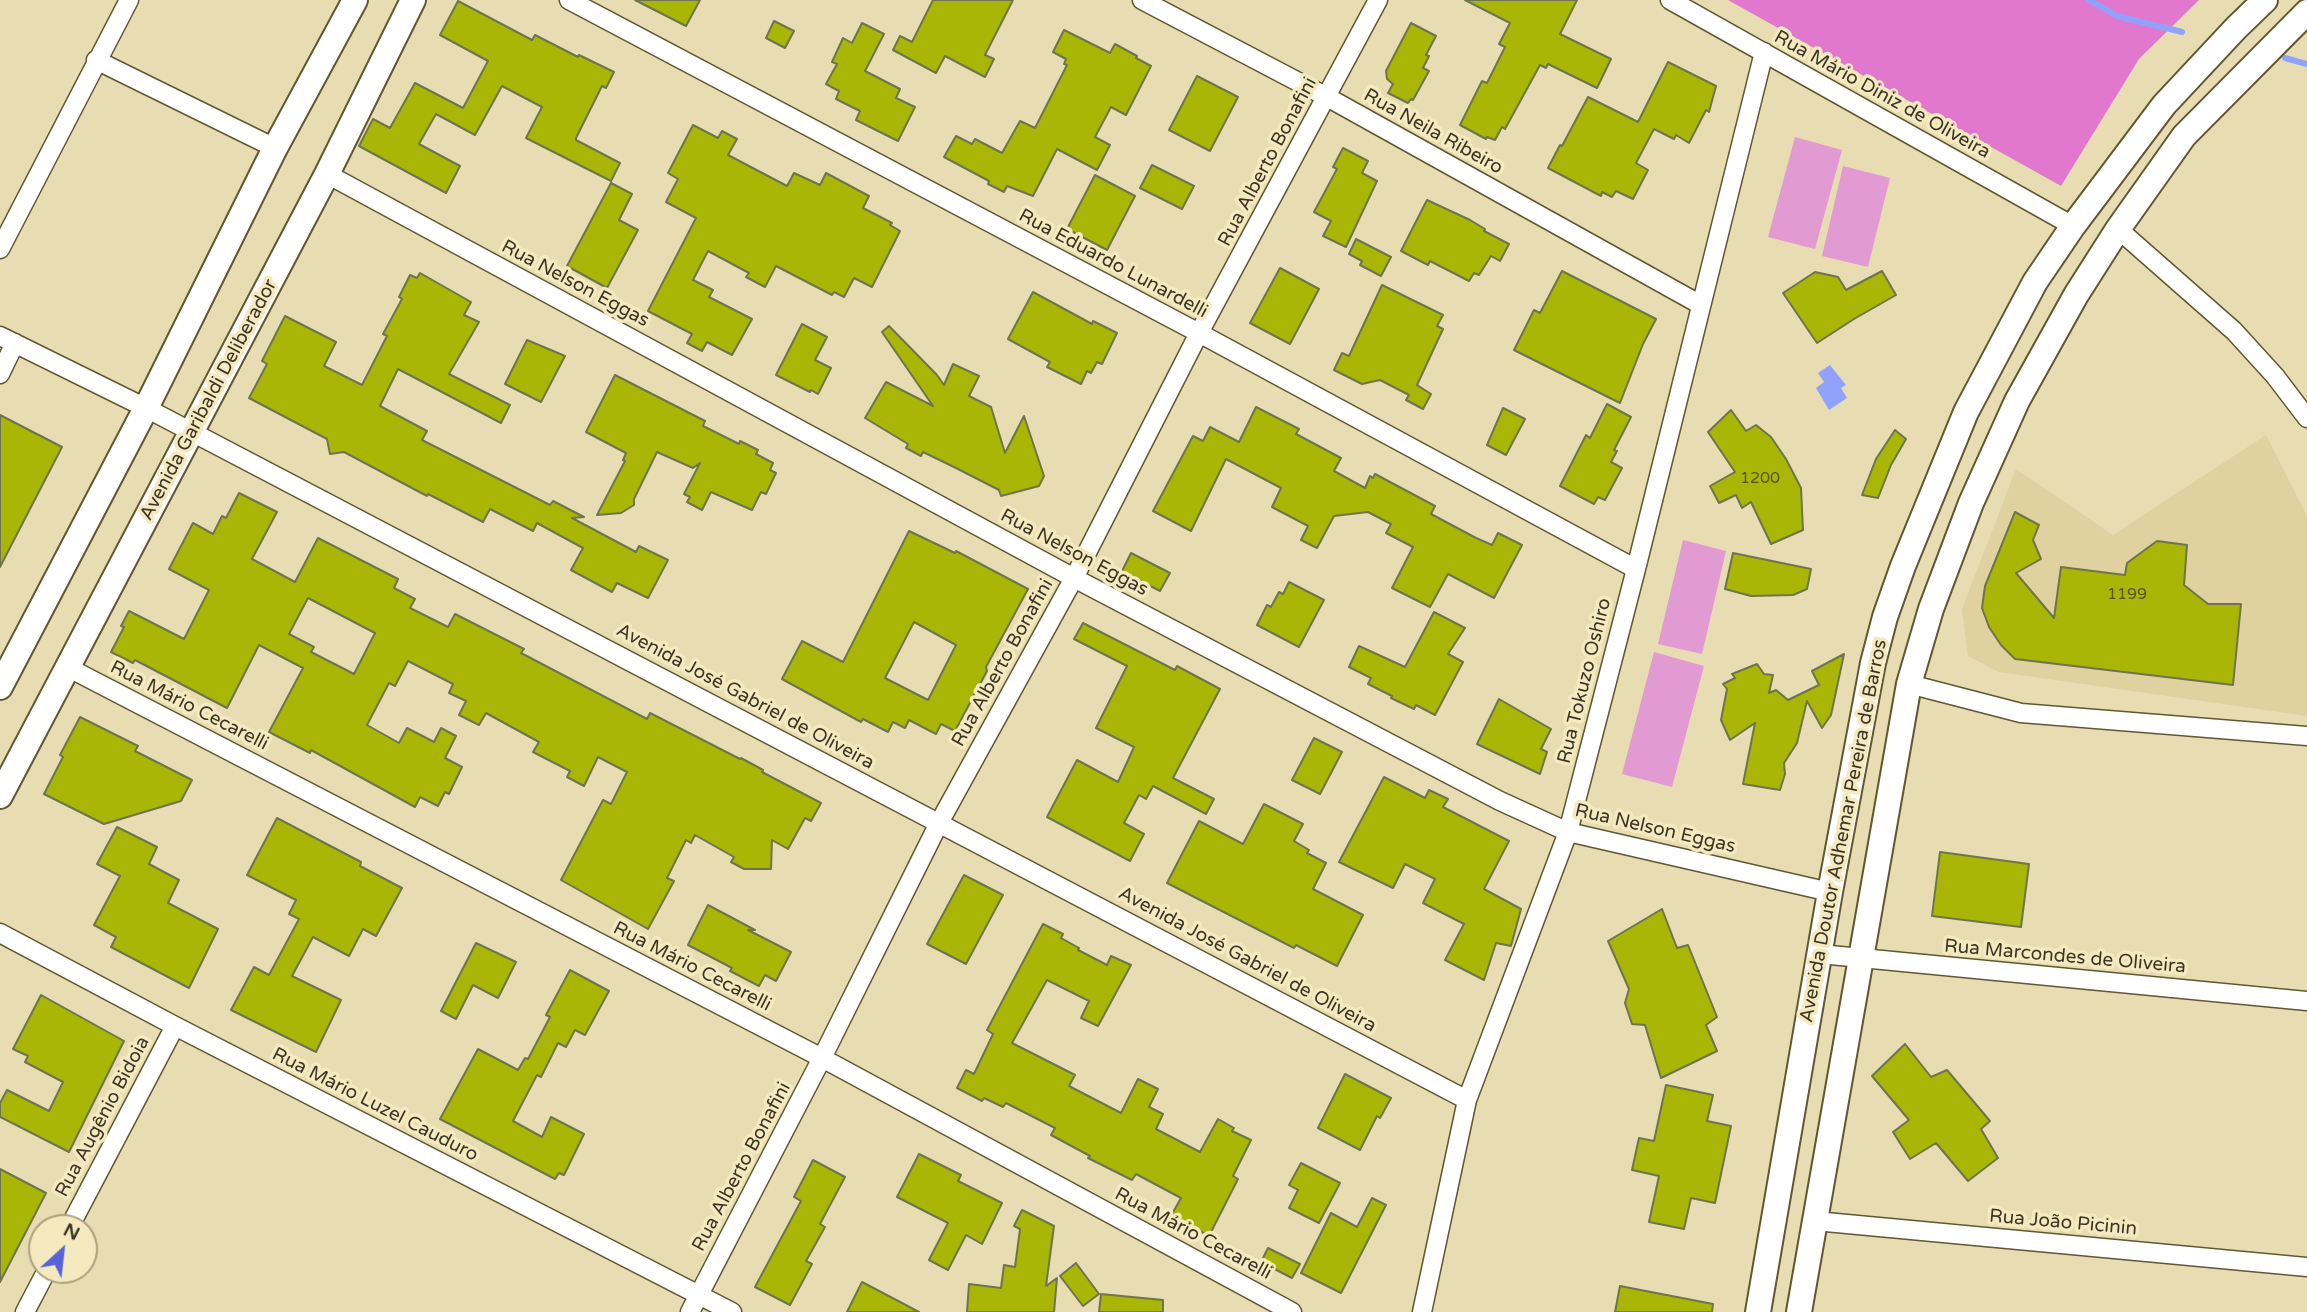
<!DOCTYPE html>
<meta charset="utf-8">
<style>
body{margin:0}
#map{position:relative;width:2307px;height:1312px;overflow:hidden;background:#e7dcb2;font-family:"Varela Round",sans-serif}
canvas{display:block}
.north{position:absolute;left:28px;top:1214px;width:70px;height:70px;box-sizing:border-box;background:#f5e9bf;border:2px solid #aba181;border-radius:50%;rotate:27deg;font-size:19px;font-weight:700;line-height:28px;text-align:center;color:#3b3625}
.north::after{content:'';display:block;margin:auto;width:24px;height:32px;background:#5763da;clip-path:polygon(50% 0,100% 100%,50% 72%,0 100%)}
</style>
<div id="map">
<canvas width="2307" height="1312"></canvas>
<div class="north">N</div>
</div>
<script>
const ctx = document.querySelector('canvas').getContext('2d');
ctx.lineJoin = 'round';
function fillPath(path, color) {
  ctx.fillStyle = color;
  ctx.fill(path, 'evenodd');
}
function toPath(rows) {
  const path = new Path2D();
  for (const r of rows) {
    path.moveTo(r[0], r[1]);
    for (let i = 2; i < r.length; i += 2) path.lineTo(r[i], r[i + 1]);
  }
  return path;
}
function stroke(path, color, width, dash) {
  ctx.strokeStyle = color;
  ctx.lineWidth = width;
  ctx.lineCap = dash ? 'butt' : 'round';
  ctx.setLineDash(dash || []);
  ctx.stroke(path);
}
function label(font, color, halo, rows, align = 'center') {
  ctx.font = font + ' "Varela Round",sans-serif';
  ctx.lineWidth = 7;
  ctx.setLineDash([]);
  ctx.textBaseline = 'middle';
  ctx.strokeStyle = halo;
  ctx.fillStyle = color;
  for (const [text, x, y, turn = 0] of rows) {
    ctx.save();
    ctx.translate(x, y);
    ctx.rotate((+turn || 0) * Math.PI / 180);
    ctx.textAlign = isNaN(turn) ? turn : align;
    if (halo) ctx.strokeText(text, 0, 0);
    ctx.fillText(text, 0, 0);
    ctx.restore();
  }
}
fillPath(toPath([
 [2266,435,2307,516,2307,716,1999,672,1968,656,1962,609,2016,469,2113,535]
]), '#dfd2a0');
fillPath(toPath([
 [1795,137,1842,150,1815,249,1768,237],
 [1843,166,1890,178,1868,267,1822,256],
 [1683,540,1726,551,1702,654,1658,644],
 [1654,652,1704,666,1672,787,1622,774]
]), '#e29ad3');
fillPath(toPath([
 [1728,0,2199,0,2139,59,2061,186]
]), '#e278ce');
fillPath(toPath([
 [1830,365,1846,385,1841,388,1847,398,1829,410,1816,388,1824,382,1818,373]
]), '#91a2fd');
stroke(toPath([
 [2089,0,2117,16,2182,32],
 [2285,58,2307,64]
]), '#91a2fd', 6);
const building = toPath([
 [635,0,700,0,686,26,635,0],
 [933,0,1013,0,985,55,994,59,985,77,945,56,936,73,893,50,900,36,912,42,933,0],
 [1465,0,1577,0,1560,34,1611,59,1597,88,1548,64,1546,68,1540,65,1505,129,1502,127,1495,140,1487,137,1486,139,1460,125,1482,81,1487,83,1505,47,1499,44,1510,23,1465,0],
 [458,1,532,40,535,35,578,57,579,55,614,72,606,88,602,86,576,138,576,140,620,163,611,181,526,138,542,107,502,86,475,135,436,114,419,144,460,166,446,193,359,146,373,119,390,128,415,83,463,108,488,61,440,35,458,1],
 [774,21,794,31,785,48,766,38,774,21],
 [862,23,884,34,865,71,900,89,896,98,915,107,898,141,856,120,860,111,836,99,839,91,826,84,837,64,832,62,843,38,852,43,862,23],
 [1411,23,1436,36,1426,55,1429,56,1423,68,1429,71,1413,100,1411,99,1408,103,1388,93,1393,84,1387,79,1386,71,1411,23],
 [1064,30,1110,53,1115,44,1137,56,1136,58,1151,66,1126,115,1111,107,1095,137,1110,145,1097,170,1057,149,1033,196,1007,186,1004,192,988,184,989,181,944,157,956,136,972,144,975,139,1002,153,1020,121,1035,128,1067,65,1064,64,1066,59,1053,52,1064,30],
 [1668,62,1716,86,1709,112,1706,110,1689,143,1676,135,1674,139,1654,129,1636,163,1648,170,1633,199,1616,191,1612,197,1602,192,1601,196,1548,168,1560,145,1562,146,1588,97,1638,122,1668,62],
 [1197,76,1238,97,1210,151,1169,130,1197,76],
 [693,125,718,138,722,131,737,139,728,155,787,186,794,173,820,185,826,173,869,196,863,208,892,223,890,225,900,231,872,287,854,278,844,297,834,292,832,295,776,266,765,287,746,277,749,273,708,251,693,280,713,290,709,297,752,319,732,355,707,342,702,351,687,343,692,334,648,311,696,218,666,202,678,179,668,173,693,125],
 [1343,148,1368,161,1362,173,1377,181,1346,247,1323,236,1331,221,1314,212,1337,169,1333,167,1343,148],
 [1152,165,1194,186,1182,209,1140,188,1152,165],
 [1095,175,1135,196,1107,250,1067,229,1095,175],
 [611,183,632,194,619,220,638,230,607,288,567,266,611,183],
 [1427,200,1470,220,1485,229,1484,231,1509,244,1500,261,1491,256,1479,275,1474,273,1469,281,1430,261,1428,265,1401,251,1427,200],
 [1356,239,1391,257,1381,276,1360,265,1362,261,1349,254,1356,239],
 [1280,268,1319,289,1290,344,1250,323,1280,268],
 [1562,271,1656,319,1643,344,1620,403,1514,350,1534,310,1540,313,1562,271],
 [1882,271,1896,295,1854,319,1817,343,1783,293,1815,272,1838,277,1846,290,1882,271],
 [420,273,471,302,464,315,479,322,449,374,510,405,501,423,398,369,380,406,427,431,422,440,550,505,553,501,584,517,572,518,636,552,639,546,668,560,648,598,617,583,612,592,571,570,583,548,537,523,533,531,490,509,483,522,428,494,427,496,344,452,330,454,327,439,249,398,267,364,262,361,285,316,336,342,324,366,362,385,387,336,383,334,402,299,399,297,410,275,417,278,420,273],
 [1382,285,1443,315,1437,326,1443,329,1417,385,1431,394,1423,409,1406,400,1409,395,1380,380,1362,384,1334,370,1342,353,1349,356,1382,285],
 [1033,292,1092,324,1093,321,1117,333,1102,364,1097,362,1091,373,1087,371,1081,384,1047,367,1050,362,1008,339,1033,292],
 [802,324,827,337,815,360,831,368,818,394,811,390,810,392,776,375,802,324],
 [889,326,937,375,944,385,953,364,979,376,969,396,991,407,1005,453,1024,416,1044,476,1039,486,1001,496,999,490,956,468,923,452,921,456,906,448,908,444,865,418,886,382,933,406,882,332,889,326],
 [527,340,565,356,541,402,505,384,527,340],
 [615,375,705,421,703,426,739,444,740,441,758,450,756,454,773,463,770,470,776,473,766,494,761,492,752,510,711,492,702,510,687,502,690,497,684,494,700,463,693,468,657,452,634,499,634,505,621,513,597,515,625,461,623,460,626,453,586,432,615,375],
 [1607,404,1631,417,1614,450,1617,451,1611,462,1622,468,1605,500,1598,497,1594,504,1560,486,1586,435,1590,438,1607,404],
 [1256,407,1299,429,1296,434,1341,458,1334,471,1365,488,1370,476,1373,478,1375,474,1435,506,1431,514,1476,538,1492,545,1498,533,1522,545,1494,598,1448,574,1430,607,1392,588,1413,547,1386,533,1391,524,1368,512,1334,516,1317,548,1301,540,1308,526,1272,507,1281,488,1226,459,1191,531,1153,511,1193,436,1203,441,1210,427,1239,442,1256,407],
 [1503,408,1525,419,1506,455,1487,445,1503,408],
 [1731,410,1746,431,1756,425,1771,437,1786,459,1801,488,1803,530,1771,544,1751,502,1742,508,1736,495,1719,503,1710,486,1735,472,1708,432,1731,410],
 [0,415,62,447,0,567,0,415],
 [1895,430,1906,439,1891,465,1878,498,1862,495,1876,459,1895,430],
 [239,493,277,512,252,559,295,582,318,538,398,579,394,588,415,599,410,608,448,627,455,614,524,649,521,653,647,719,650,713,740,759,741,758,763,770,762,772,821,803,811,821,805,818,788,849,772,840,771,869,744,869,731,862,734,857,695,835,691,843,686,840,667,878,674,881,648,929,561,880,603,800,611,804,627,772,598,757,584,786,567,777,570,771,533,752,539,742,486,713,479,725,459,715,466,701,449,693,453,684,408,661,395,686,389,683,367,725,399,743,407,728,434,742,441,728,456,736,445,758,462,767,449,794,445,792,438,806,420,797,415,807,311,750,310,753,269,732,303,668,259,645,227,708,135,660,133,663,111,652,124,627,121,626,129,611,184,639,209,590,169,569,193,523,213,534,222,516,226,518,239,493],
 [308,598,375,633,354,674,311,652,314,647,289,634,308,598],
 [2015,512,2039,525,2033,540,2041,559,2016,573,2054,618,2061,567,2125,575,2127,563,2157,541,2187,545,2184,585,2208,604,2241,604,2233,685,2015,659,2001,645,1989,627,1982,608,1985,586,2015,512],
 [909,531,955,553,956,551,1028,589,986,667,987,671,955,731,941,724,936,734,909,720,905,728,893,722,888,732,863,719,861,722,782,679,802,641,843,662,909,531],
 [914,622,956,645,928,700,885,678,914,622],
 [1131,553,1170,573,1160,591,1122,571,1131,553],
 [1733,553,1811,569,1807,589,1793,595,1751,596,1725,589,1733,553],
 [1289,582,1324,600,1299,647,1257,625,1267,605,1271,607,1279,592,1283,594,1289,582],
 [1434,612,1465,628,1448,654,1463,662,1435,715,1416,705,1414,709,1391,698,1392,696,1368,684,1371,678,1349,667,1359,646,1405,667,1434,612],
 [1083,623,1175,670,1177,666,1220,689,1173,778,1214,799,1206,814,1153,786,1146,799,1139,795,1124,823,1144,834,1130,861,1047,817,1077,760,1118,782,1134,747,1096,728,1127,666,1074,639,1083,623],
 [1844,654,1831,715,1822,728,1807,701,1797,743,1784,763,1785,774,1780,790,1743,784,1755,723,1730,740,1721,720,1727,689,1723,684,1735,678,1732,674,1757,664,1764,674,1773,675,1769,693,1776,690,1788,700,1819,685,1812,671,1844,654],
 [1499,699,1551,729,1541,749,1547,752,1540,774,1477,744,1499,699],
 [80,717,138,746,135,751,192,780,181,801,104,824,44,794,63,757,60,755,80,717],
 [1314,738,1342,752,1320,794,1292,780,1314,738],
 [1384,777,1425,798,1429,790,1448,799,1443,807,1509,841,1484,889,1521,909,1511,946,1496,943,1484,980,1445,960,1464,924,1423,903,1435,879,1405,864,1393,888,1339,862,1384,777],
 [1264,804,1303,824,1294,841,1309,850,1307,853,1326,863,1313,889,1363,915,1337,966,1296,945,1294,948,1167,883,1199,821,1243,844,1264,804],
 [277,818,361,862,360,866,402,888,376,936,363,929,349,956,313,937,292,976,341,1000,316,1052,231,1010,254,967,269,975,299,919,289,914,296,900,247,875,277,818],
 [117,827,157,847,149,864,179,880,168,903,218,929,189,988,111,947,116,937,94,925,120,876,97,864,117,827],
 [1940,852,2029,864,2021,927,1932,916,1940,852],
 [964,875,1003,895,966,964,927,944,964,875],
 [708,905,755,930,748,930,791,952,776,981,765,975,759,986,730,971,732,968,688,945,708,905],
 [1662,909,1677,948,1688,945,1717,1017,1706,1025,1717,1051,1661,1078,1645,1025,1632,1024,1625,1003,1629,989,1608,941,1662,909],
 [1043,924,1063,934,1061,938,1079,948,1078,950,1107,965,1111,956,1131,965,1098,1026,1081,1018,1089,1001,1047,980,1012,1043,1075,1075,1069,1086,1121,1113,1138,1079,1158,1089,1149,1107,1163,1114,1156,1129,1200,1152,1218,1119,1234,1128,1232,1131,1251,1140,1233,1176,1238,1179,1209,1236,1171,1216,1181,1198,1136,1174,1132,1180,1088,1158,1090,1156,1051,1135,1055,1128,1006,1103,1003,1107,984,1098,982,1101,957,1088,966,1070,974,1074,993,1034,987,1030,1043,924],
 [476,943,516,962,498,998,473,985,456,1019,441,1011,476,943],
 [570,970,609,991,585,1035,575,1030,566,1047,558,1043,541,1077,537,1075,513,1121,542,1137,551,1117,584,1134,564,1175,559,1173,555,1179,440,1119,478,1049,518,1070,525,1058,528,1059,550,1017,546,1015,570,970],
 [41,995,124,1041,69,1152,0,1117,0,1103,7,1090,49,1111,63,1082,25,1062,28,1056,13,1049,41,995],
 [1905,1044,1931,1077,1947,1070,1990,1121,1981,1129,1998,1158,1968,1181,1936,1143,1910,1159,1893,1132,1909,1120,1872,1076,1905,1044],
 [1345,1074,1391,1098,1380,1118,1377,1116,1360,1150,1318,1128,1345,1074],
 [1666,1085,1713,1095,1707,1121,1731,1126,1715,1203,1691,1198,1684,1229,1649,1222,1659,1176,1632,1170,1639,1138,1654,1141,1666,1085],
 [919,1154,961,1175,958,1181,1002,1203,982,1244,966,1235,948,1270,929,1260,948,1223,897,1197,919,1154],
 [813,1160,845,1177,820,1224,825,1227,806,1261,812,1264,790,1305,755,1287,801,1201,794,1197,813,1160],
 [1301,1163,1340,1183,1319,1223,1289,1208,1298,1190,1289,1185,1301,1163],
 [0,1169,46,1193,0,1282,0,1169],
 [1372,1198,1386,1205,1341,1293,1301,1273,1331,1213,1357,1227,1372,1198],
 [1022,1210,1054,1226,1046,1286,1057,1278,1054,1312,967,1312,969,1284,1001,1288,1004,1265,1015,1267,1020,1229,1014,1226,1022,1210],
 [1268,1248,1300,1264,1292,1278,1261,1262,1268,1248],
 [1076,1263,1099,1294,1083,1306,1060,1276,1076,1263],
 [862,1282,919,1312,847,1312,862,1282],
 [1620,1286,1713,1304,1712,1312,1615,1312,1620,1286],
 [1101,1294,1163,1300,1163,1312,1099,1312,1101,1294]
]);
fillPath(building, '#a9b605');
stroke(building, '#6f744d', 2);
const street = toPath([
 [569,0,1199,333,1636,569],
 [1142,0,1327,97,1701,305],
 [1670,0,2073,226],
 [96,60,275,148],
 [327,174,1074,578,1500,801,1568,832,1830,892],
 [2118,229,2234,331,2275,376,2307,418],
 [0,249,129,0],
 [0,336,146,408,1467,1100],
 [0,374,15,343],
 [69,668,822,1058,1292,1312],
 [1909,684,2021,713,2307,736],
 [0,933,175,1026,732,1312],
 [1820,954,2307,1001],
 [1815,1221,2307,1267],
 [69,1228,175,1026],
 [25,1312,47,1270],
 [690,1312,822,1058,939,823,1074,578,1199,333,1378,0],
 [1422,1312,1467,1100,1568,832,1636,569,1764,52]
]);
const secondary = toPath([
 [0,687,146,408,275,148,355,0],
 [0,796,327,174,413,0],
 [1758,1312,1830,892,1873,663,1885,617,1903,566,1966,412,2035,282,2073,226,2164,105,2236,28,2265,0],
 [1799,1312,1909,684,1931,609,1971,503,2017,401,2076,295,2118,229,2184,136,2307,12]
]);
stroke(street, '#615731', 21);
stroke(secondary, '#615731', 28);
stroke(street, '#fff', 18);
stroke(secondary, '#fff', 24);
label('16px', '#56561d', null, [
 ["1200",1760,479],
 ["1199",2127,595]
]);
label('19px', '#3b3625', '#f5e9bf', [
 ["Rua Mário Diniz de Oliveira",1882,95,29],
 ["Rua Neila Ribeiro",1433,132,29],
 ["Rua Alberto Bonafini",1268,162,-62],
 ["Rua Eduardo Lunardelli",1113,264,28],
 ["Rua Nelson Eggas",575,284,28],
 ["Avenida Garibaldi Deliberador",209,400,-62],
 ["Rua Nelson Eggas",1074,553,28],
 ["Rua Alberto Bonafini",1003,663,-61],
 ["Rua Tokuzo Oshiro",1585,681,-76],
 ["Avenida José Gabriel de Oliveira",745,697,28],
 ["Rua Mário Cecarelli",189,706,27],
 ["Rua Nelson Eggas",1655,829,13],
 ["Avenida Doutor Adhemar Pereira de Barros",1844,831,-79],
 ["Rua Marcondes de Oliveira",2065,957,5],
 ["Avenida José Gabriel de Oliveira",1247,960,28],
 ["Rua Mário Cecarelli",692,967,27],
 ["Rua Mário Luzel Cauduro",375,1105,27],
 ["Rua Augênio Bidoia",103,1117,-62],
 ["Rua Alberto Bonafini",742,1167,-62],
 ["Rua João Picinin",2063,1223,5],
 ["Rua Mário Cecarelli",1193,1234,28]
]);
</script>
